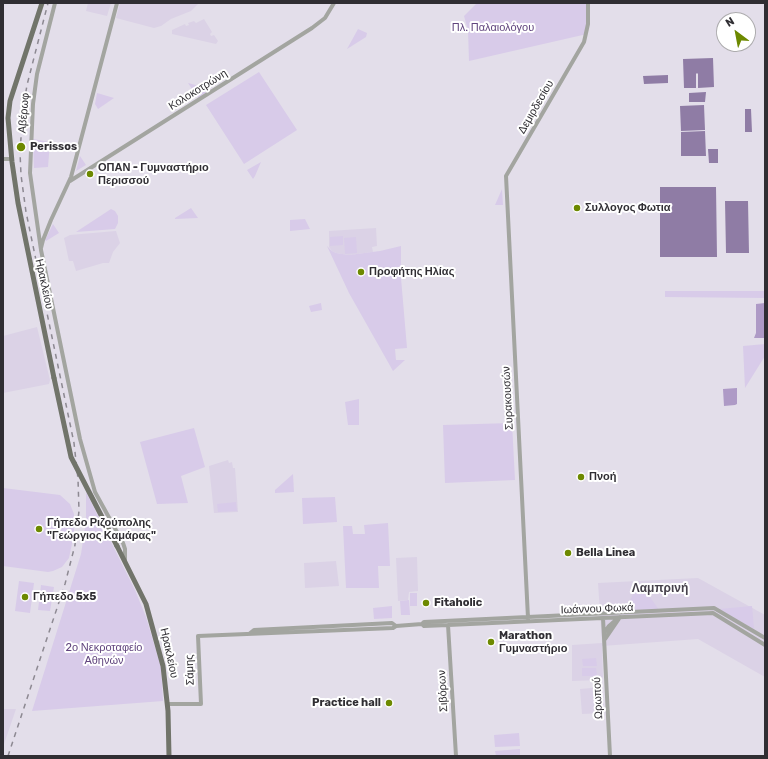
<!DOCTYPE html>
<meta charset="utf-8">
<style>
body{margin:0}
#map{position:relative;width:768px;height:759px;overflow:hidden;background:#e3deea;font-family:Rubik,sans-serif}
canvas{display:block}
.frame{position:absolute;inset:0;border:4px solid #302e33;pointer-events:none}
.north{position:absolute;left:716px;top:12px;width:40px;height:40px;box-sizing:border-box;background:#fff;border:1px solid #acabad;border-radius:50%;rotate:328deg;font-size:11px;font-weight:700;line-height:16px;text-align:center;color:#302e33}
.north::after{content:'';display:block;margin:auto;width:14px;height:18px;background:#6d8900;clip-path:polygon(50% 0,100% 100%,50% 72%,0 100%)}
</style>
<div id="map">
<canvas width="768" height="759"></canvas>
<div class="frame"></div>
<div class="north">N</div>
</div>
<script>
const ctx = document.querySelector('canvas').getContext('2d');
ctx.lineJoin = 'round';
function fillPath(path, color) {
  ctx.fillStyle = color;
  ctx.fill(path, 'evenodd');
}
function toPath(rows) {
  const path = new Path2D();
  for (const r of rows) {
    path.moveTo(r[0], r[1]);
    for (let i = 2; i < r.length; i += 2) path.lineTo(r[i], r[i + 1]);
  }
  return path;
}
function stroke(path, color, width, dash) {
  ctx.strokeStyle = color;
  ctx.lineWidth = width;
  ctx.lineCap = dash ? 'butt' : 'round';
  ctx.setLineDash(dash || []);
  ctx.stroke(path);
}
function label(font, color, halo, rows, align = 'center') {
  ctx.font = font + ' Rubik,sans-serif';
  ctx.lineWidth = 4;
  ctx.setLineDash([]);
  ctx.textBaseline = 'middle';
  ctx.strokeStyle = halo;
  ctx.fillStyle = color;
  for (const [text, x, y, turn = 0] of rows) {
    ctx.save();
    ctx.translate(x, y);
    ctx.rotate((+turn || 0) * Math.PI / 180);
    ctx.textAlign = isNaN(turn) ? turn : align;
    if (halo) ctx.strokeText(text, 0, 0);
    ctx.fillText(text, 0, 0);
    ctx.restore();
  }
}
fillPath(toPath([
 [88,3,111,3,107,16,86,11],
 [120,3,199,3,191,11,171,19,161,26,154,28,116,18],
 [204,19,212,32,210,34,211,36,214,35,218,41,216,44,172,34,172,30,185,24,186,26,189,25,188,23,194,21,196,23],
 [376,228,377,246,372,247,373,252,349,255,336,253,332,251,329,247,329,231],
 [116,231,120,243,113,252,109,263,103,263,76,271,73,261,69,261,64,238,70,235],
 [37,327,50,380,49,384,3,393,3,336],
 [228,460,229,463,232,462,233,468,235,468,238,512,214,513,209,466],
 [417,557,418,591,409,592,408,600,398,601,396,558],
 [336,561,339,586,305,588,304,563],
 [698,578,765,615,765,677,698,639,602,646,602,644,603,677,600,680,572,681,572,645,602,643,598,583],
 [603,687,604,713,582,714,580,689],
 [3,709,16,709,3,747]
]), '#dbd2e6');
fillPath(toPath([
 [477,3,588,3,587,34,469,61,468,30,464,16],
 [358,29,367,33,366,37,347,49],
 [259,72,297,130,244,164,206,105],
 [188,83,211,89,198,98],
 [97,93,114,98,98,109,95,104],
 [33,139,50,142,48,167,34,168],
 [80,156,86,165,76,171],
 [261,162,255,176,253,179,247,170],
 [502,189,503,205,495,205],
 [191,208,198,218,175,219,175,218],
 [111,209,115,211,118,216,118,223,115,229,76,232],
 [305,219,310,229,290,231,290,220],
 [53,224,59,233,46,241,45,240],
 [343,236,343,245,330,246,330,237],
 [356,237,357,253,345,254,344,238],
 [327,246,332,251,336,253,349,255,380,251,401,246,401,278,407,348,395,349,396,360,405,360,393,371,349,293],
 [665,291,765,291,765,298,665,297],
 [321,303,322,310,311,312,309,306],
 [765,344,765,356,745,388,743,346],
 [359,399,359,425,348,425,345,402],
 [512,423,515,480,445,483,443,425],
 [194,428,205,467,181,476,188,503,157,504,140,442],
 [293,474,294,492,275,493,275,490],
 [3,488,60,495,70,504,74,514,74,534,69,558,62,567,53,571,48,572,3,566],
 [86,492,135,590,146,617,161,667,163,701,32,711,81,554,86,521],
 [335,497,337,522,303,524,302,498],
 [236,502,237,511,218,512,217,504],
 [388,523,390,566,378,566,379,588,346,588,343,526,352,526,353,534,365,534,364,525],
 [19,581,34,583,30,613,15,611],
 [640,583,659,610,623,612],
 [41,585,54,587,50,611,38,610],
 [410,593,417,593,417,606,410,606],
 [409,600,410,615,401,615,400,601],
 [392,606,392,618,374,619,373,608],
 [752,606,754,629,719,609],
 [596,658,597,666,583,666,582,659],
 [582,668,596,668,597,676,582,676],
 [519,733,520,746,495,747,494,735],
 [520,749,520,756,496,756,495,751]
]), '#d8cbe9');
fillPath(toPath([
 [765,303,765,338,754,338,756,333,756,304],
 [737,388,737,404,735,405,724,406,723,389]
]), '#ae9ac6');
fillPath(toPath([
 [713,58,714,87,698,88,698,74,697,73,696,74,696,88,684,88,683,59],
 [668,75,668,83,644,84,643,76],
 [706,92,705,102,689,102,689,93],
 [704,105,705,130,681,131,680,106],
 [745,109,751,109,752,132,745,132],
 [705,131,706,156,681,156,681,132],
 [708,149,718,149,718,163,709,163],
 [660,187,679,187,679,257,660,257],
 [679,187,698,187,698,257,679,257],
 [698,187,716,187,717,257,698,257],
 [725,201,748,201,749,253,726,253]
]), '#8f7ca5');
stroke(toPath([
 [55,3,37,74,33,104,30,173,41,250,80,439,95,492,123,543,125,549,125,560],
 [3,159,11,159],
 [70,181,312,28,325,18,334,3],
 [41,248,43,240,51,220,71,177,117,3],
 [528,618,506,176,584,42,588,24,588,3],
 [603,618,610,756],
 [422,624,424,626,448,625,713,613,765,645],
 [448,625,456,756],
 [604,633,609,626,617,619],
 [249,634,254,630,392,623,396,626],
 [605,639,620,617],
 [168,704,201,704,198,636,393,628,396,626,422,624,424,622,714,608,765,638]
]), '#a3a5a0', 4);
stroke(toPath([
 [42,3,10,101,8,118,12,162,18,203,54,378],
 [117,546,146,604,163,666,168,711,169,756]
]), '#71746a', 5);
stroke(toPath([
 [8,756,65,584,75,545,79,511,78,479,74,443,26,212,21,175,20,152,23,110,27,85,48,3]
]), '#8d8992', 1.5, [5, 5]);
stroke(toPath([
 [54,378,71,457,117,546]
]), '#71746a', 5);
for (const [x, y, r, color] of [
 [21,147,5,"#6d8900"],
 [90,174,4,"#6d8900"],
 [577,208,4,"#6d8900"],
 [361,272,4,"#6d8900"],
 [581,477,4,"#6d8900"],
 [39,529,4,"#6d8900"],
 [568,553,4,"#6d8900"],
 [25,597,4,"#6d8900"],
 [426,603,4,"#6d8900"],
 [491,642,4,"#6d8900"],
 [389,703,4,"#6d8900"]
]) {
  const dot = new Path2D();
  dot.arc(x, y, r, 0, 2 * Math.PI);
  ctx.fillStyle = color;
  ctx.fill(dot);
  stroke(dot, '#fff', 1.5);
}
label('11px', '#61457e', '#fff', [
 ["Πλ. Παλαιολόγου",493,28],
 ["2ο Νεκροταφείο",104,648],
 ["Αθηνών",104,661]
]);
label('11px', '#302e33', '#fff', [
 ["Κολοκοτρώνη",198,90,-32],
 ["Δεμιρδεσίου",536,107,-60],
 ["Αβέρωφ",24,113,-85],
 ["Ηρακλείου",44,284,78],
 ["Συρακουσών",508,398,-93],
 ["Ιωάννου Φωκά",597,609,-2],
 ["Ηρακλείου",169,653,78],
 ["Σάμης",190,670,-92],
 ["Σιβόρων",443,691,-93],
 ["Ωρωπού",598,698,-93]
]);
label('bold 11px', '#302e33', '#fff', [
 ["Perissos",30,147],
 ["ΟΠΑΝ - Γυμναστήριο",98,168],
 ["Περισσού",98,181],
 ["Συλλογος Φωτια",585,208],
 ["Προφήτης Ηλίας",369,272],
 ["Πνοή",589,477],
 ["Γήπεδο Ριζούπολης",47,523],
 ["\"Γεώργιος Καμάρας\"",47,536],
 ["Bella Linea",576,553],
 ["Γήπεδο 5x5",33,597],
 ["Fitaholic",434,603],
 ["Marathon",499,636],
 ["Γυμναστήριο",499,649],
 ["Practice hall",381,703,"right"]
], 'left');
label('bold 12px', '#46414b', '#fff', [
 ["Λαμπρινή",660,589]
]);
</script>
